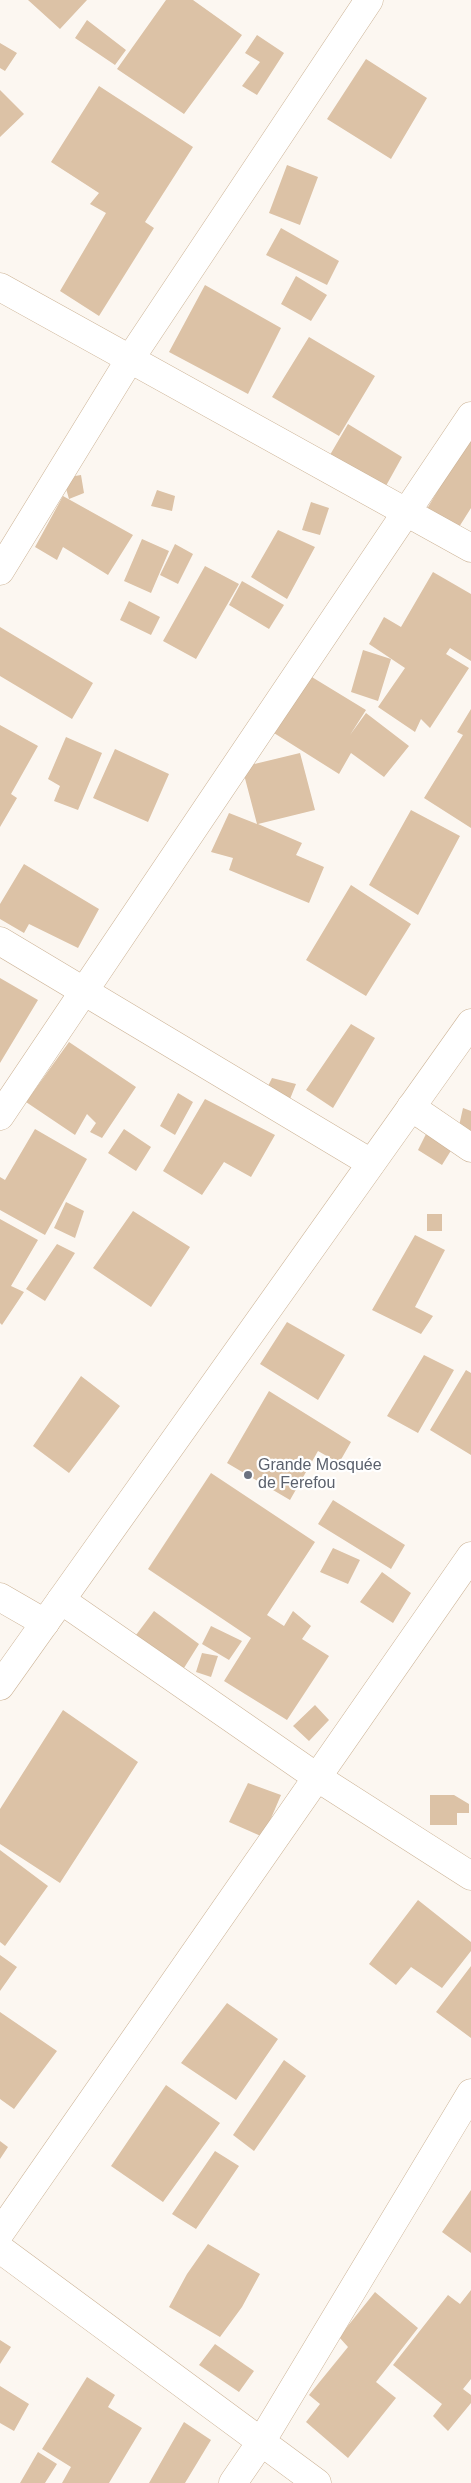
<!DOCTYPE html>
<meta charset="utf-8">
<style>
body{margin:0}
canvas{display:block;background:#fcf7f1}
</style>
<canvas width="471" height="2483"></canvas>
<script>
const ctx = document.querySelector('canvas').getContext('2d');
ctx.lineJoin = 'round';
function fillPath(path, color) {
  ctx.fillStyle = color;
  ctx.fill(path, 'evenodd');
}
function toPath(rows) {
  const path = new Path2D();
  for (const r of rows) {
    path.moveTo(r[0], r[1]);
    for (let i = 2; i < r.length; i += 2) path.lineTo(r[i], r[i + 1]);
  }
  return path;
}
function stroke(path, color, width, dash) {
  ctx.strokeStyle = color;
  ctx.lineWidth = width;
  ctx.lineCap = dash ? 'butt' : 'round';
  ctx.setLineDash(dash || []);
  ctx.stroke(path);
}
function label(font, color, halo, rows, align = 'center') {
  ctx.font = font + ' Helvetica,sans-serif';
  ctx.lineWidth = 4.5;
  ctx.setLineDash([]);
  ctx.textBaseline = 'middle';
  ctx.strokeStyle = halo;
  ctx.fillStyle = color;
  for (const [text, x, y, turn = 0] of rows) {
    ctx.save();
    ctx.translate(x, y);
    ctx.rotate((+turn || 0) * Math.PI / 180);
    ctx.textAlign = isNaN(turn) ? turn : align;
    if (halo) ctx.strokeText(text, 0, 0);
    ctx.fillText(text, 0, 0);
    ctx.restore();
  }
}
fillPath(toPath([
 [28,0,87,0,60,29],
 [166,0,193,0,242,35,184,114,117,69],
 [87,20,126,50,115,65,75,38],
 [257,35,284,53,257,95,242,86,260,62,245,53],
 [0,43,17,53,5,71,0,68],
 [366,59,427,98,391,159,327,119],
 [99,86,193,147,145,222,154,228,99,316,60,291,106,213,90,204,99,193,51,162],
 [0,90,24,114,0,137],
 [287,165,318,177,300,225,269,213],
 [281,228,339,261,327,285,266,255],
 [296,276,327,295,311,321,281,304],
 [205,285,281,328,248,394,169,352],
 [309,337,375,376,339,436,272,397],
 [348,424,402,457,382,493,327,460],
 [471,434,471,508,454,535,424,514],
 [81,475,84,493,69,499,63,478],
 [157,490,175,496,172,511,151,506],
 [63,496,133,535,108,575,63,547,57,560,35,547],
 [311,502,329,508,320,535,302,530],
 [278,530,315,547,287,599,251,577],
 [142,539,169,551,151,593,124,581],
 [175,544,193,554,178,584,160,575],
 [205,566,239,584,196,659,163,641],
 [433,572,471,594,471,661,450,648,446,654,469,668,430,728,421,719,415,732,378,707,405,668,369,644,384,617,401,627],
 [242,581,284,605,269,629,229,605],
 [129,601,160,617,151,635,120,620],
 [0,627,93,683,72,719,0,676],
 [363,650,391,659,378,701,351,692],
 [302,671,366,710,350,735,366,713,409,746,384,777,351,753,339,774,266,728],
 [471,709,471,828,424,798,463,735,457,732],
 [0,725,38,746,11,794,17,798,0,827],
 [66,737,102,753,78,810,54,801,60,786,48,779],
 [115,749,169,774,148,822,93,798],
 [300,753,315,810,258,824,302,843,296,855,324,867,309,903,229,870,233,858,211,852,229,813,257,824,242,767],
 [411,810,460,836,418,915,369,885],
 [24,864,99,909,78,948,29,924,24,933,0,919,0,904],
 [351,885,411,924,366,996,306,960],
 [0,978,38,1000,0,1063],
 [351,1024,375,1038,333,1108,306,1090],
 [69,1042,136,1087,102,1138,90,1132,96,1123,87,1114,75,1135,26,1102],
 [272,1078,296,1084,290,1099,266,1090],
 [178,1093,193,1102,175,1135,160,1126],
 [205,1099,275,1135,251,1177,224,1162,202,1195,163,1171],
 [463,1108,471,1111,471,1133,457,1135],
 [430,1126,457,1141,442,1165,418,1150],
 [35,1129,87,1159,45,1235,0,1210,0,1177,5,1180],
 [124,1129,151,1147,136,1171,108,1153],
 [66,1202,84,1211,75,1238,54,1228],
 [133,1211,190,1247,151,1307,93,1268],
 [427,1214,442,1214,442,1231,427,1231],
 [0,1219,38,1240,11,1286,24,1292,2,1325,0,1323],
 [415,1235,445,1250,415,1307,433,1316,421,1334,372,1310],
 [57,1244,75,1253,45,1301,26,1289],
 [287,1322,345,1355,318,1400,260,1364],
 [424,1355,454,1370,418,1433,387,1416],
 [466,1370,471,1373,471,1455,430,1430],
 [81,1376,120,1406,69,1473,33,1446],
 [269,1391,351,1442,339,1463,318,1451,290,1500,227,1463],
 [211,1473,315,1542,267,1615,284,1626,293,1611,311,1626,302,1639,329,1656,287,1720,224,1681,251,1638,148,1569],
 [333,1500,405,1545,391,1569,318,1524],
 [333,1548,360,1560,348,1584,320,1572],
 [382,1572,411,1593,393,1623,360,1602],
 [154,1611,199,1644,184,1668,136,1635],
 [211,1626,242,1641,229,1660,202,1644],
 [202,1653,218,1656,211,1677,196,1672],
 [315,1705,329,1720,309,1741,293,1726],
 [63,1710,138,1762,60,1883,0,1844,0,1809],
 [248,1783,281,1795,263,1837,229,1822],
 [430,1795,454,1795,469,1804,469,1813,457,1813,457,1825,430,1825],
 [0,1850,48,1886,5,1946,0,1942],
 [418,1900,471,1942,471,1951,442,1988,411,1967,396,1985,369,1964],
 [0,1955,17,1967,0,1991],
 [471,1966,471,2038,436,2012],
 [227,2003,278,2039,236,2100,181,2063],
 [0,2012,57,2051,14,2109,0,2099],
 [284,2060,306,2076,254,2151,233,2135],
 [166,2085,220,2123,163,2202,111,2166],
 [0,2141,8,2147,0,2159],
 [215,2151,239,2166,196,2229,172,2214],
 [471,2190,471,2253,442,2232],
 [208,2244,260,2274,242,2307,220,2337,169,2307,187,2274],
 [471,2290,471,2379,463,2389,471,2395,471,2403,448,2431,433,2416,442,2404,393,2365,448,2295,460,2304],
 [375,2292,418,2328,376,2382,396,2398,348,2458,306,2422,320,2404,309,2395,348,2347,339,2337],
 [0,2340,11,2347,0,2364],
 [215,2344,254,2371,239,2392,199,2365],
 [87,2377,115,2395,108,2407,142,2428,109,2483,62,2483,71,2467,42,2449],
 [0,2386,29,2404,14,2431,0,2423],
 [184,2422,211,2440,185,2483,149,2483],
 [38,2452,57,2464,45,2483,20,2483]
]), '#dcc2a6');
const street = toPath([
 [0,571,130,359,369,0],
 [0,941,371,1163],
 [411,1107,471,1148],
 [0,1116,471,416],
 [0,1597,45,1623],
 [61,1600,318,1778,471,1876],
 [0,2233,471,1556],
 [0,2249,317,2483],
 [233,2483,261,2442,471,2093]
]);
const secondary = toPath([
 [0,287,471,548],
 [0,1686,471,1023]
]);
stroke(street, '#ccb396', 29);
stroke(secondary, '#ccb396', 29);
stroke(street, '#fff', 28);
stroke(secondary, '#fff', 28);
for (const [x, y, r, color] of [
 [248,1475,5,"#6b7280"]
]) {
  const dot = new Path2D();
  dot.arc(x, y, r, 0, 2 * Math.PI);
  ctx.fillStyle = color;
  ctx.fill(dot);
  stroke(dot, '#fff', 2);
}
label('16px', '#5b616d', '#fff', [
 ["Grande Mosquée",258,1466],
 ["de Ferefou",258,1484]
], 'left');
</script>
